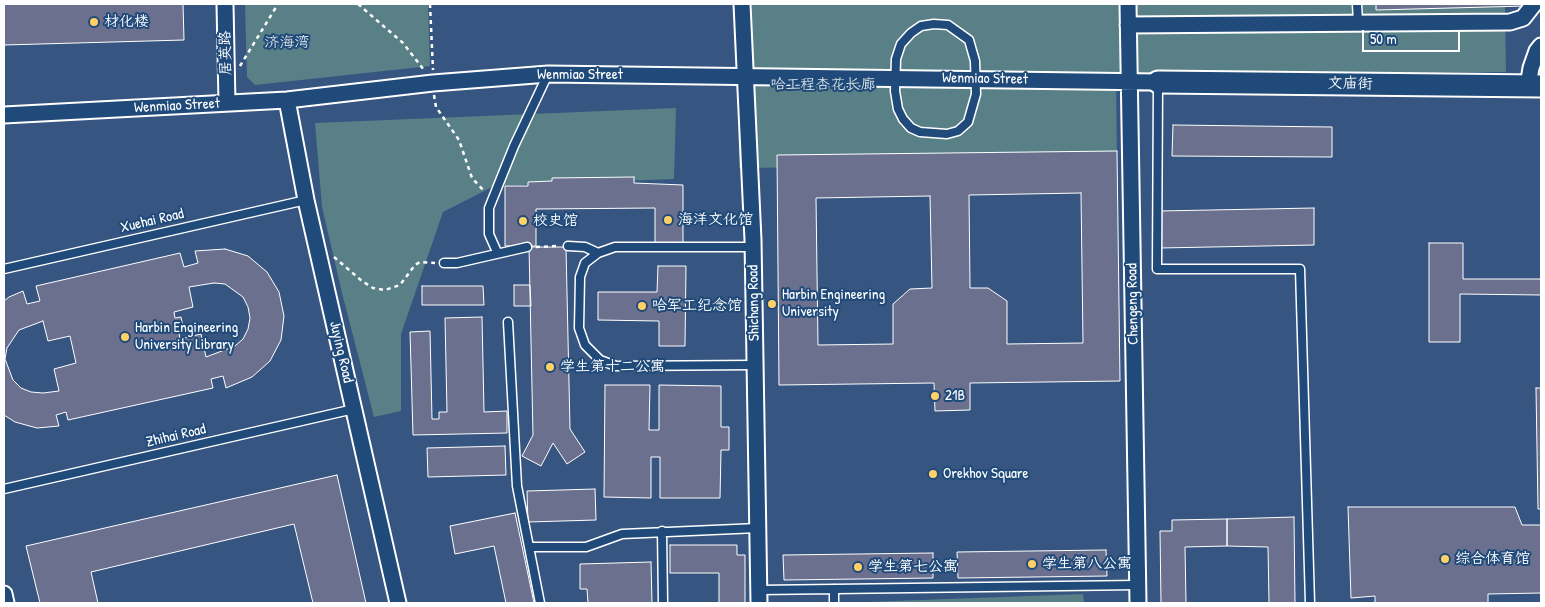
<!DOCTYPE html>
<meta charset="utf-8">
<style>
body{margin:0}
#map{position:relative;width:1545px;height:607px;overflow:hidden;background:#1f4a7a;font-family:"Patrick Hand",sans-serif}
canvas{display:block}
.frame{position:absolute;inset:0;border:5px solid #fff;pointer-events:none}
.scale{position:absolute;left:1362px;top:30px;width:98px;height:22px;box-sizing:border-box;border:2px solid #fff;border-top:0;padding-left:6px;font-size:15px;line-height:18px;white-space:nowrap;color:#fff;-webkit-text-stroke:4px #1f4a7a;paint-order:stroke}
</style>
<div id="map">
<canvas width="1545" height="607"></canvas>
<div class="frame"></div>
<div class="scale">50 m</div>
</div>
<script>
const ctx = document.querySelector('canvas').getContext('2d');
ctx.lineJoin = 'round';
function fillPath(path, color) {
  ctx.fillStyle = color;
  ctx.fill(path, 'evenodd');
}
function toPath(rows) {
  const path = new Path2D();
  for (const r of rows) {
    path.moveTo(r[0], r[1]);
    for (let i = 2; i < r.length; i += 2) path.lineTo(r[i], r[i + 1]);
  }
  return path;
}
function stroke(path, color, width, dash) {
  ctx.strokeStyle = color;
  ctx.lineWidth = width;
  ctx.lineCap = dash ? 'butt' : 'round';
  ctx.setLineDash(dash || []);
  ctx.stroke(path);
}
function label(font, color, halo, rows, align = 'center') {
  ctx.font = font + ' "Patrick Hand","LXGW WenKai TC",sans-serif';
  ctx.lineWidth = 4;
  ctx.setLineDash([]);
  ctx.textBaseline = 'middle';
  ctx.strokeStyle = halo;
  ctx.fillStyle = color;
  for (const [text, x, y, turn = 0] of rows) {
    ctx.save();
    ctx.translate(x, y);
    ctx.rotate((+turn || 0) * Math.PI / 180);
    ctx.textAlign = isNaN(turn) ? turn : align;
    if (halo) ctx.strokeText(text, 0, 0);
    ctx.fillText(text, 0, 0);
    ctx.restore();
  }
}
fillPath(toPath([
 [4,4,1541,4,1541,603,4,603]
]), '#365580');
fillPath(toPath([
 [245,4,428,4,430,66,255,85,247,77],
 [737,4,1505,4,1506,72,1116,76,1117,164,739,168],
 [676,108,674,179,494,186,443,212,401,334,401,411,374,417,342,293,322,207,315,123],
 [1083,594,1084,603,840,603]
]), '#588086');
const building = toPath([
 [4,4,183,4,184,40,4,45,4,4],
 [1376,4,1525,4,1525,6,1376,10,1376,4],
 [1173,125,1332,127,1332,157,1172,156,1173,125],
 [1117,151,1120,381,970,383,970,410,935,411,934,383,779,385,777,155,1117,151],
 [1081,193,1083,343,1007,344,1007,301,988,288,970,288,969,195,1081,193],
 [930,196,932,288,910,289,893,304,893,344,818,345,816,198,930,196],
 [634,177,634,183,683,185,683,243,655,243,655,208,536,209,536,246,505,246,505,186,528,186,528,182,552,181,552,178,634,177],
 [1314,208,1314,245,1160,248,1159,211,1314,208],
 [1429,243,1463,243,1463,279,1541,279,1541,295,1460,294,1460,342,1429,342,1429,243],
 [529,247,566,247,570,429,585,452,567,464,553,443,541,466,522,456,533,435,529,247],
 [225,249,248,256,267,272,279,292,284,316,281,340,270,361,252,377,226,388,223,376,211,379,213,388,68,420,66,412,56,415,59,426,37,428,15,422,4,415,4,301,9,297,23,291,27,304,40,301,36,286,180,253,184,267,198,263,195,251,225,249],
 [214,283,225,284,243,297,248,307,250,318,248,329,243,339,235,346,206,357,201,334,180,339,179,333,184,332,181,317,175,318,174,312,193,307,189,287,214,283],
 [43,321,48,341,70,336,76,363,54,369,59,391,43,393,31,392,21,388,13,380,5,359,7,348,19,330,43,321],
 [658,266,686,266,685,346,659,346,659,321,598,320,598,292,657,292,658,266],
 [514,285,530,285,531,306,514,306,514,285],
 [422,286,483,286,484,305,422,305,422,286],
 [482,317,484,412,507,411,507,433,413,435,410,332,430,331,432,419,439,419,439,412,447,412,445,318,482,317],
 [605,385,650,385,649,430,659,430,659,385,721,386,721,427,729,427,729,450,721,450,720,498,660,498,660,457,651,457,651,498,604,497,605,385],
 [1536,388,1541,388,1541,509,1538,509,1536,388],
 [505,446,506,475,428,477,427,448,505,446],
 [337,475,366,603,313,603,294,524,91,572,98,603,40,603,26,546,337,475],
 [595,489,596,520,528,522,527,491,595,489],
 [1348,507,1515,507,1522,525,1541,525,1541,593,1488,594,1488,603,1375,603,1375,596,1351,598,1348,507],
 [515,513,534,603,506,603,494,546,455,554,450,526,515,513],
 [1294,517,1295,603,1269,603,1268,547,1227,546,1227,519,1294,517],
 [1227,519,1227,546,1185,547,1186,603,1161,603,1160,531,1172,531,1172,520,1227,519],
 [670,545,737,545,737,555,745,555,745,603,719,603,719,573,670,573,670,545],
 [1106,550,1107,576,958,578,957,552,1106,550],
 [933,553,933,578,784,580,783,555,933,553],
 [651,562,652,603,588,603,587,589,580,589,580,564,651,562]
]);
fillPath(building, '#6a708e');
stroke(building, '#fff', 1);
const service = toPath([
 [1357,4,1358,23],
 [934,24,948,25,969,40,975,61,976,94,968,122,958,131,947,134,920,132,911,128,903,119,898,109,895,91,896,59,901,44,911,33,921,26,934,24],
 [1158,83,1157,269,1300,269,1310,603],
 [568,246,585,247,598,253],
 [753,247,615,247,598,253,585,263,580,277,579,328,585,345,600,360,616,366,755,365],
 [497,252,489,234,489,208,514,146,548,74],
 [444,263,457,263,527,247],
 [4,269,306,200],
 [508,322,517,486,540,603],
 [4,489,354,409],
 [662,531,663,603],
 [529,547,586,547,622,534,758,528],
 [834,589,834,603],
 [759,590,1138,585]
]);
const minor = toPath([
 [225,4,227,103],
 [742,4,753,240,759,603],
 [1128,4,1138,603],
 [1128,25,1510,22,1523,18,1534,4],
 [1528,86,1531,68,1537,51,1541,46],
 [287,100,306,200,398,603],
 [4,115,287,100,433,83,548,74,1158,82],
 [4,594,6,603]
]);
const secondary = toPath([
 [1158,82,1541,86]
]);
stroke(service, '#fff', 11);
stroke(minor, '#fff', 19);
stroke(secondary, '#fff', 25);
stroke(toPath([
 [358,4,403,43,424,70],
 [430,4,433,70],
 [240,66,278,4],
 [434,95,436,107,459,140,472,178,485,192],
 [536,247,558,246],
 [334,257,362,281,373,288,385,290,400,285,415,265,420,262,435,263]
]), '#fff', 2.5, [4, 4]);
stroke(service, '#1f4a7a', 8);
stroke(minor, '#1f4a7a', 15);
stroke(secondary, '#1f4a7a', 21);
for (const [x, y, r, color] of [
 [94,22,5,"#ffd166"],
 [668,220,5,"#ffd166"],
 [523,221,5,"#ffd166"],
 [772,304,5,"#ffd166"],
 [642,306,5,"#ffd166"],
 [125,337,5,"#ffd166"],
 [550,367,5,"#ffd166"],
 [935,396,5,"#ffd166"],
 [933,474,5,"#ffd166"],
 [1445,559,5,"#ffd166"],
 [1032,564,5,"#ffd166"],
 [858,567,5,"#ffd166"]
]) {
  const dot = new Path2D();
  dot.arc(x, y, r, 0, 2 * Math.PI);
  ctx.fillStyle = color;
  ctx.fill(dot);
  stroke(dot, '#1f4a7a', 2);
}
label('15px', '#fff', '#1f4a7a', [
 ["材化楼",104,22],
 ["海洋文化馆",678,220],
 ["校史馆",533,221],
 ["Harbin Engineering",782,295],
 ["University",782,312],
 ["哈军工纪念馆",652,306],
 ["Harbin Engineering",135,328],
 ["University Library",135,345],
 ["学生第十二公寓",560,367],
 ["21B",945,396],
 ["Orekhov Square",943,474],
 ["综合体育馆",1455,559],
 ["学生第八公寓",1042,564],
 ["学生第七公寓",868,567]
], 'left');
label('15px', '#d5dfe1', '#1f4a7a', [
 ["济海湾",287,43],
 ["哈工程杏花长廊",823,85]
]);
label('15px', '#fff', '#1f4a7a', [
 ["居英路",226,53,-91],
 ["Wenmiao Street",580,75],
 ["Wenmiao Street",985,79,1],
 ["文庙街",1350,84,1],
 ["Wenmiao Street",177,106,-3],
 ["Xuehai Road",152,221,-13],
 ["Shichang Road",754,303,-91],
 ["Chengeng Road",1133,304,-91],
 ["Juying Road",341,352,77],
 ["Zhihai Road",176,436,-13]
]);
</script>
